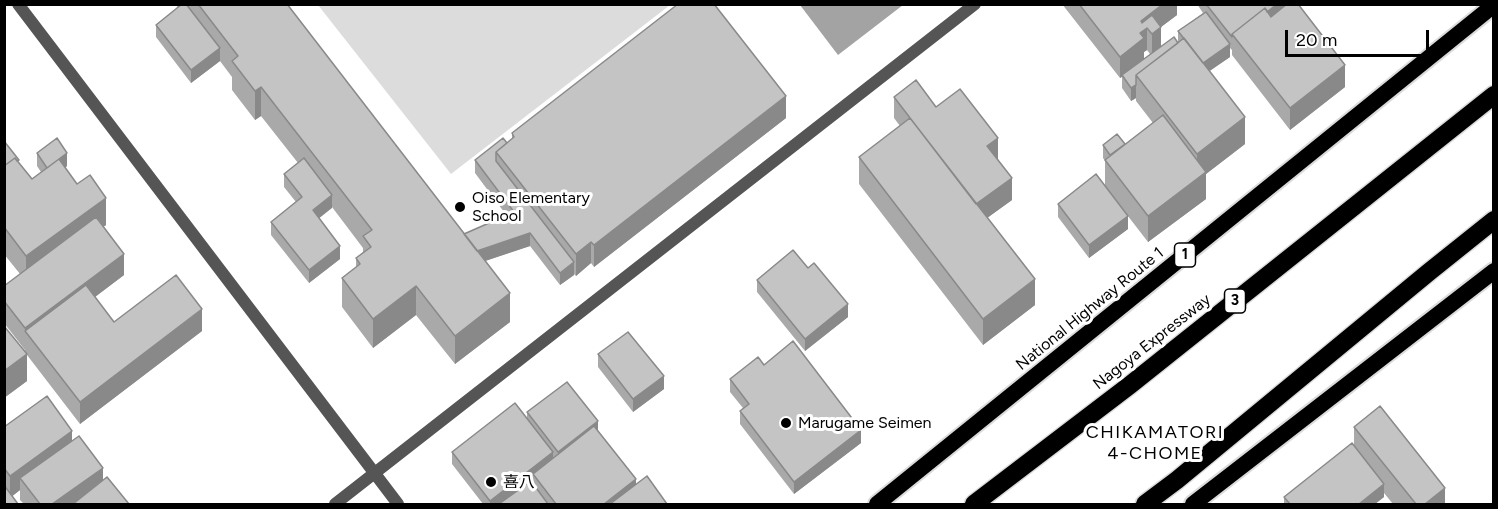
<!DOCTYPE html>
<meta charset="utf-8">
<style>
body{margin:0}
#map{position:relative;width:1498px;height:509px;overflow:hidden;background:#fff;font-family:Figtree,sans-serif}
canvas{display:block}
.frame{position:absolute;inset:0;border:6px solid #000;pointer-events:none}
.scale{position:absolute;left:1285px;top:30px;width:144px;height:27px;box-sizing:border-box;border:3px solid #000;border-top:0;padding-left:8px;font-size:18px;line-height:21px;white-space:nowrap;color:#000;-webkit-text-stroke:4px #fff;paint-order:stroke}
</style>
<div id="map">
<canvas width="1498" height="509"></canvas>
<div class="frame"></div>
<div class="scale">20 m</div>
</div>
<script>
const ctx = document.querySelector('canvas').getContext('2d');
ctx.lineJoin = 'round';
function fillPath(path, color) {
  ctx.fillStyle = color;
  ctx.fill(path, 'evenodd');
}
function toPath(rows) {
  const path = new Path2D();
  for (const r of rows) {
    path.moveTo(r[0], r[1]);
    for (let i = 2; i < r.length; i += 2) path.lineTo(r[i], r[i + 1]);
  }
  return path;
}
function stroke(path, color, width, dash) {
  ctx.strokeStyle = color;
  ctx.lineWidth = width;
  ctx.lineCap = dash ? 'butt' : 'round';
  ctx.setLineDash(dash || []);
  ctx.stroke(path);
}
function label(font, color, halo, rows, align = 'center') {
  ctx.font = font + ' Figtree,"Noto Sans JP",sans-serif';
  ctx.lineWidth = 6;
  ctx.setLineDash([]);
  ctx.textBaseline = 'middle';
  ctx.strokeStyle = halo;
  ctx.fillStyle = color;
  for (const [text, x, y, turn = 0] of rows) {
    ctx.save();
    ctx.translate(x, y);
    ctx.rotate((+turn || 0) * Math.PI / 180);
    ctx.textAlign = isNaN(turn) ? turn : align;
    if (halo) ctx.strokeText(text, 0, 0);
    ctx.fillText(text, 0, 0);
    ctx.restore();
  }
}
fillPath(toPath([
 [318,5,670,5,451,174]
]), '#dcdcdc');
fillPath(toPath([
 [800,5,903,5,838,55]
]), '#a3a3a3');
const trunk = toPath([
 [877,504,1494,5],
 [1193,504,1494,271]
]);
const motorway = toPath([
 [974,504,1130,385,1494,95],
 [1145,504,1177,480,1429,272,1494,220]
]);
stroke(trunk, '#dbdbdb', 20);
stroke(motorway, '#dbdbdb', 21);
stroke(toPath([
 [335,504,975,4]
]), '#555', 12);
stroke(toPath([
 [18,4,398,504]
]), '#555', 12);
stroke(trunk, '#000', 16);
stroke(motorway, '#000', 18);
fillPath(toPath([
 [176,4,287,4,464,234,507,216,475,173,475,160,507,143,512,140,512,133,786,118,594,267,591,263,576,276,574,274,574,275,560,285,530,246,485,261,510,322,455,364,416,315,373,348,342,307,342,278,356,267,356,258,363,252,363,248,332,207,319,218,340,259,309,283,271,235,271,222,296,202,284,187,284,174,298,163,261,116,255,120,232,90,232,77,220,61,191,83,156,37,156,25,178,8],
 [1062,4,1177,4,1177,15,1161,27,1161,46,1178,43,1178,31,1203,13,1197,4,1285,4,1345,87,1290,130,1232,55,1232,50,1230,48,1230,57,1209,71,1245,144,1206,174,1206,199,1148,242,1114,198,1128,229,1089,258,1058,217,1058,204,1105,186,1105,161,1103,158,1103,145,1125,144,1153,123,1136,101,1136,98,1131,101,1122,88,1122,77,1120,78],
 [1147,50,1150,54,1144,59,1144,52],
 [894,97,998,159,1012,200,987,218,1035,305,983,345,859,184,859,157,900,126,894,118],
 [4,141,19,163,32,179,41,172,37,166,37,153,67,166,65,168,106,225,103,227,124,275,95,297,114,322,202,331,80,424,27,355,27,381,4,398,4,326,25,352,25,350,4,323,4,286,20,274,4,254],
 [757,280,848,317,805,351,757,292],
 [598,354,664,389,633,412,598,367],
 [764,365,861,443,794,494,740,424,740,411,743,408,730,392,730,379],
 [527,412,598,431,636,484,667,504,483,504,452,464,452,452,527,419],
 [4,427,72,441,103,481,129,504,24,504,20,500,20,490,12,496,4,504],
 [1354,427,1445,504,1393,504,1384,493,1384,497,1375,504,1284,504,1284,497,1354,446]
]), '#a9a9a9');
fillPath(toPath([
 [1163,4,1177,4,1177,15,1161,27,1161,49,1152,56,1152,34,1147,28,1147,50,1144,52,1144,60,1120,78,1120,57,1141,21],
 [1277,4,1285,4,1285,11,1234,37],
 [1230,44,1230,57,1201,77,1201,64],
 [220,48,220,61,191,83,191,70],
 [1345,65,1345,87,1290,130,1290,108],
 [1136,85,1136,98,1131,101,1131,88],
 [261,87,261,116,255,120,255,91],
 [786,96,786,118,594,267,594,245],
 [1245,117,1245,144,1206,174,1206,199,1148,242,1148,216,1197,179,1197,154],
 [998,138,998,159,987,168,987,146],
 [67,153,67,166,47,181,47,168],
 [1012,178,1012,200,976,226,976,204],
 [332,195,332,208,313,223,313,210],
 [106,198,106,225,26,283,26,256],
 [1128,216,1128,229,1089,258,1089,245],
 [530,233,530,246,473,265,473,253],
 [591,242,591,263,576,276,576,254],
 [340,246,340,259,309,283,309,270],
 [124,254,124,275,34,343,25,331,25,328],
 [574,262,574,275,560,285,560,273],
 [1035,279,1035,305,983,345,983,319],
 [416,286,416,315,373,348,373,319],
 [510,293,510,322,455,364,455,336],
 [848,304,848,317,805,351,805,339],
 [202,309,202,331,80,424,80,402],
 [27,354,27,381,4,398,4,371],
 [664,376,664,389,633,412,633,399],
 [598,421,598,434,558,465,558,452],
 [861,430,861,443,794,494,794,482],
 [72,431,72,453,20,478,20,490,10,498,10,476],
 [553,452,553,465,533,474,533,480,502,504,490,504,490,501],
 [103,468,103,490,82,504,52,504],
 [636,479,636,492,620,504,604,504],
 [1384,484,1384,497,1375,504,1359,504],
 [1445,488,1445,504,1425,504]
]), '#898989');
const building = toPath([
 [182,4,186,4,220,48,191,70,156,25,182,4],
 [198,4,287,4,510,293,455,336,416,286,373,319,342,278,360,264,356,258,371,247,363,236,372,230,261,87,255,91,232,61,238,56,198,4],
 [678,4,714,4,786,96,594,245,591,242,576,254,496,152,514,137,512,133,678,4],
 [1079,4,1163,4,1141,21,1142,23,1152,15,1161,27,1152,34,1147,28,1140,33,1144,38,1120,57,1079,4],
 [1206,4,1277,4,1267,12,1265,8,1232,34,1232,37,1206,4],
 [1287,4,1298,4,1345,65,1290,108,1232,34,1265,8,1271,17,1287,4],
 [1206,12,1230,44,1203,63,1178,31,1206,12],
 [1174,37,1178,43,1136,75,1136,85,1131,88,1122,75,1174,37],
 [1184,38,1245,117,1197,154,1136,75,1184,38],
 [916,80,936,107,960,89,998,138,987,146,1012,178,976,204,894,97,916,80],
 [1163,115,1206,172,1148,216,1105,160,1163,115],
 [910,118,1035,279,983,319,859,157,910,118],
 [1117,134,1125,144,1110,155,1103,145,1117,134],
 [57,138,67,153,47,168,37,153,57,138],
 [503,138,507,143,496,152,496,161,574,262,560,273,530,233,477,251,464,234,514,212,475,160,503,138],
 [4,141,19,160,17,161,15,158,4,166,4,141],
 [15,158,32,179,59,159,77,184,90,175,106,198,26,256,4,227,4,166,15,158],
 [304,158,332,195,313,210,340,246,309,270,271,222,302,197,284,174,304,158],
 [1096,174,1128,216,1089,245,1058,204,1096,174],
 [96,217,124,254,25,328,4,301,4,286,96,217],
 [793,250,808,268,814,263,848,304,805,339,757,280,793,250],
 [176,275,202,309,80,402,25,331,86,285,114,322,176,275],
 [4,326,27,354,4,371,4,326],
 [628,332,664,376,633,399,598,354,628,332],
 [793,341,861,430,794,482,740,411,749,404,730,379,758,357,764,365,793,341],
 [567,382,598,421,558,452,527,412,567,382],
 [47,396,72,431,10,476,4,468,4,427,47,396],
 [515,403,553,452,490,501,452,452,515,403],
 [1380,406,1445,488,1425,504,1416,504,1354,427,1380,406],
 [594,426,636,479,604,504,556,504,533,474,594,426],
 [79,436,103,468,52,504,40,504,20,478,79,436],
 [1352,443,1384,484,1359,504,1290,504,1284,497,1352,443],
 [647,476,667,504,610,504,647,476],
 [107,477,129,504,73,504,107,477],
 [531,481,548,504,499,504,531,481],
 [4,485,18,504,4,504,4,485]
]);
fillPath(building, '#c4c4c4');
stroke(building, '#898989', 1.5);
for (const [x, y, r, color] of [
 [460,207,6,"#000"],
 [786,423,6,"#000"],
 [491,482,6,"#000"]
]) {
  const dot = new Path2D();
  dot.arc(x, y, r, 0, 2 * Math.PI);
  ctx.fillStyle = color;
  ctx.fill(dot);
  stroke(dot, '#fff', 2);
}
for (const [x, y, w] of [
 [1185,255,21],
 [1235,301,21]
]) {
  const box = new Path2D();
  box.roundRect(x - w / 2, y - 12, w, 24, 4.5);
  ctx.fillStyle = '#fff';
  ctx.fill(box);
  stroke(box, '#000', 1.5);
}
label('bold 15px', '#000', null, [
 ["1",1185,255],
 ["3",1235,301]
]);
label('16px', '#000', '#fff', [
 ["Oiso Elementary",472,198],
 ["School",472,216],
 ["Marugame Seimen",798,423],
 ["喜八",503,482]
], 'left');
label('16px', '#000', '#fff', [
 ["National Highway Route 1",1090,309,-39],
 ["Nagoya Expressway",1152,342,-38]
]);
ctx.letterSpacing = '1.5px';
label('18px', '#000', '#fff', [
 ["CHIKAMATORI",1155,433],
 ["4-CHOME",1155,454]
]);
ctx.letterSpacing = '0px';
</script>
